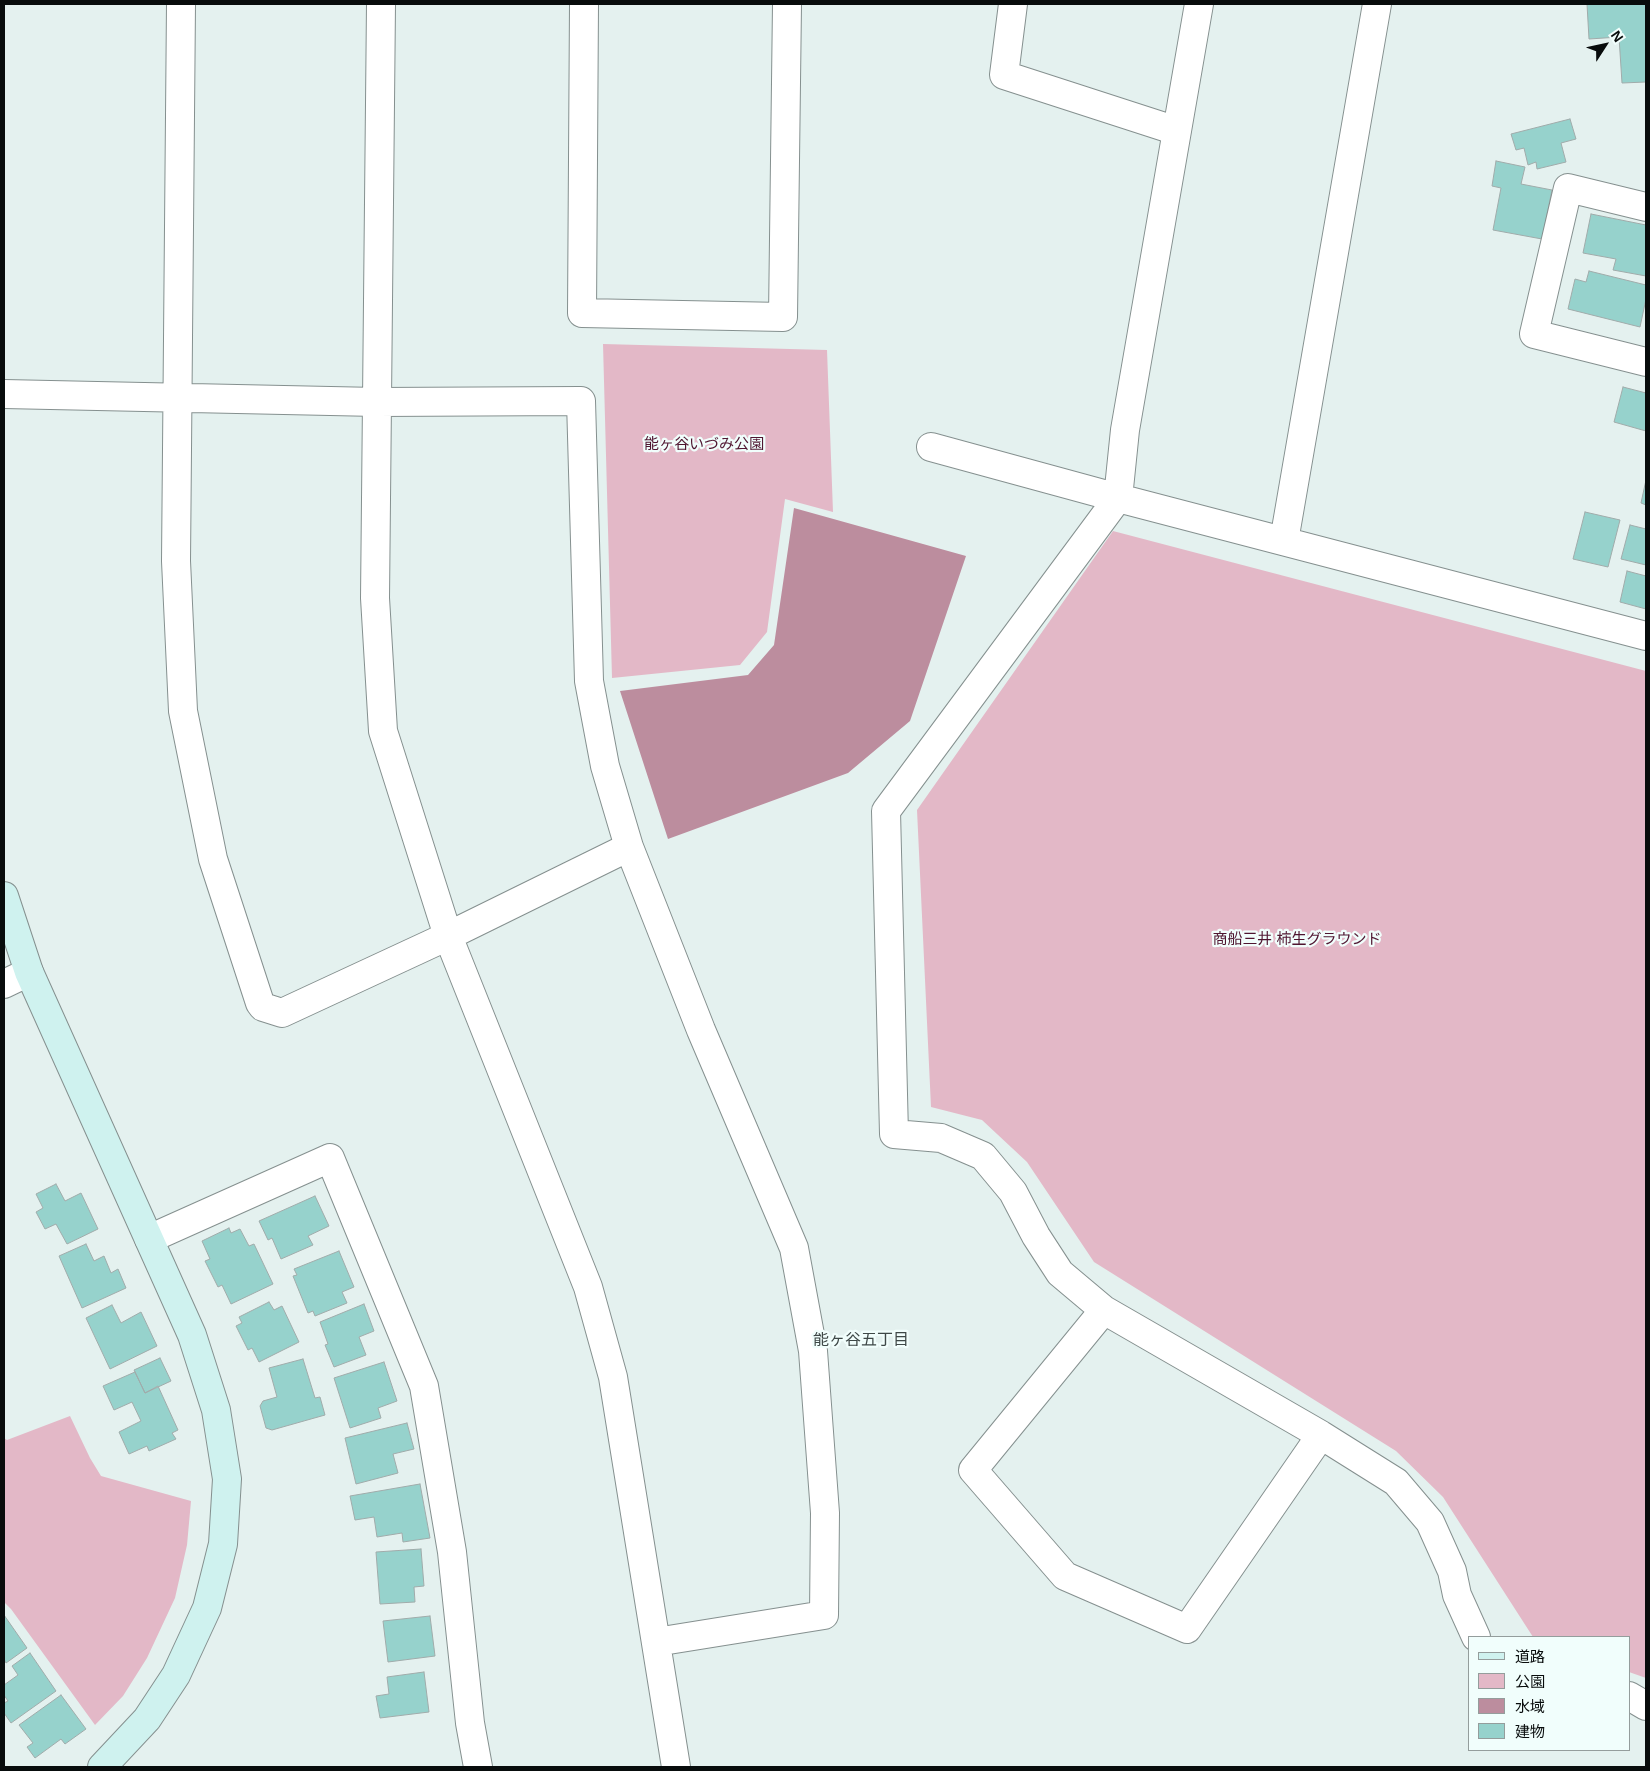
<!DOCTYPE html>
<meta charset="utf-8">
<style>
body{margin:0}
#map{position:relative;width:1650px;height:1771px;overflow:hidden;background:#e4f1ef;font-family:Helvetica,"Noto Sans JP",sans-serif}
canvas{display:block}
.frame{position:absolute;inset:0;border:5px solid #080c0c;pointer-events:none}
.legend{position:absolute;left:1468px;top:1636px;width:162px;height:115px;box-sizing:border-box;background:#f1fefc;border:1px solid #949d9c;margin:0;padding:6px 9px;list-style:none;font-size:15px;color:#080c0c}
.legend li{display:flex;align-items:center;gap:10px;height:25px}
.legend b{width:25px;border:1px solid #949d9c}
.north{position:absolute;left:1580px;top:20px;width:50px;height:50px;-webkit-text-stroke:4px #f1fefc;paint-order:stroke;rotate:55deg;font-size:14px;font-weight:700;line-height:20px;text-align:center;color:#080c0c}
.north::after{content:'';display:block;margin:auto;width:18px;height:22px;background:#080c0c;clip-path:polygon(50% 0,100% 100%,50% 72%,0 100%)}
</style>
<div id="map">
<canvas width="1650" height="1771"></canvas>
<div class="frame"></div>
<ul class="legend">
<li><b style="height:6px;background:#cff2ef"></b>道路</li>
<li><b style="height:14px;background:#e3b8c7"></b>公園</li>
<li><b style="height:14px;background:#bc8d9e"></b>水域</li>
<li><b style="height:14px;background:#96d2cc"></b>建物</li>
</ul>
<div class="north">N</div>
</div>
<script>
const ctx = document.querySelector('canvas').getContext('2d');
ctx.lineJoin = 'round';
function fillPath(path, color) {
  ctx.fillStyle = color;
  ctx.fill(path, 'evenodd');
}
function toPath(rows) {
  const path = new Path2D();
  for (const r of rows) {
    path.moveTo(r[0], r[1]);
    for (let i = 2; i < r.length; i += 2) path.lineTo(r[i], r[i + 1]);
  }
  return path;
}
function stroke(path, color, width, dash) {
  ctx.strokeStyle = color;
  ctx.lineWidth = width;
  ctx.lineCap = dash ? 'butt' : 'round';
  ctx.setLineDash(dash || []);
  ctx.stroke(path);
}
function label(font, color, halo, rows, align = 'center') {
  ctx.font = font + ' Helvetica,"Noto Sans JP",sans-serif';
  ctx.lineWidth = 4.5;
  ctx.setLineDash([]);
  ctx.textBaseline = 'middle';
  ctx.strokeStyle = halo;
  ctx.fillStyle = color;
  for (const [text, x, y, turn = 0] of rows) {
    ctx.save();
    ctx.translate(x, y);
    ctx.rotate((+turn || 0) * Math.PI / 180);
    ctx.textAlign = isNaN(turn) ? turn : align;
    if (halo) ctx.strokeText(text, 0, 0);
    ctx.fillText(text, 0, 0);
    ctx.restore();
  }
}
fillPath(toPath([
 [603,344,827,350,833,512,785,499,767,632,740,665,612,678],
 [1113,531,1646,671,1646,1678,1629,1672,1629,1637,1533,1637,1443,1497,1396,1451,1094,1262,1027,1162,982,1120,931,1107,917,810],
 [70,1416,90,1458,101,1476,191,1501,187,1545,175,1598,147,1658,123,1696,95,1725,11,1609,4,1602,4,1438,7,1440]
]), '#e3b8c7');
fillPath(toPath([
 [794,508,966,556,910,721,848,773,668,839,620,691,748,675,774,645]
]), '#bc8d9e');
const building = toPath([
 [1587,4,1646,4,1646,82,1622,83,1619,37,1589,39,1587,4],
 [1570,119,1576,139,1561,143,1566,162,1537,169,1536,162,1528,165,1524,148,1516,150,1511,134,1570,119],
 [1496,161,1525,167,1521,184,1552,190,1542,239,1493,230,1501,188,1492,186,1496,161],
 [1591,214,1646,225,1646,276,1613,270,1616,259,1583,253,1591,214],
 [1589,271,1646,285,1646,299,1640,327,1568,309,1575,279,1586,282,1589,271],
 [1623,387,1646,393,1646,431,1614,422,1623,387],
 [1646,480,1646,505,1641,503,1646,480],
 [1585,512,1620,520,1608,567,1573,559,1585,512],
 [1630,525,1646,529,1646,565,1621,559,1630,525],
 [1627,571,1646,576,1646,609,1620,602,1627,571],
 [56,1184,65,1201,81,1193,98,1229,67,1244,56,1224,45,1229,36,1212,43,1208,36,1194,56,1184],
 [315,1196,329,1226,308,1236,313,1245,281,1259,272,1238,268,1240,259,1221,315,1196],
 [229,1228,231,1233,240,1229,249,1246,254,1244,273,1284,231,1304,222,1285,218,1287,205,1261,210,1259,202,1241,229,1228],
 [86,1244,94,1261,104,1256,111,1273,118,1269,126,1288,82,1308,59,1256,86,1244],
 [339,1251,354,1287,342,1292,347,1303,315,1316,313,1311,308,1313,293,1276,297,1275,294,1269,339,1251],
 [269,1302,274,1310,282,1306,299,1342,259,1362,252,1348,248,1350,236,1326,242,1323,239,1317,269,1302],
 [364,1304,374,1331,359,1337,366,1355,334,1367,325,1345,328,1344,320,1322,364,1304],
 [112,1305,121,1323,141,1312,157,1346,110,1369,86,1318,112,1305],
 [160,1358,171,1381,145,1393,134,1370,160,1358],
 [303,1359,315,1398,320,1397,325,1415,272,1430,266,1428,260,1406,263,1401,277,1397,269,1368,303,1359],
 [384,1362,397,1401,378,1408,381,1418,350,1428,334,1378,384,1362],
 [135,1372,145,1393,158,1386,178,1430,172,1433,176,1439,149,1451,147,1446,129,1454,119,1432,141,1421,132,1402,114,1410,103,1386,135,1372],
 [407,1423,414,1449,393,1454,398,1473,356,1484,345,1438,407,1423],
 [420,1484,430,1538,403,1542,402,1533,377,1537,374,1517,355,1520,350,1496,420,1484],
 [421,1549,424,1586,414,1587,415,1602,380,1604,376,1552,421,1549],
 [4,1615,27,1648,6,1663,4,1659,4,1615],
 [430,1616,435,1656,388,1662,383,1621,430,1616],
 [30,1653,56,1691,11,1723,4,1713,4,1703,8,1701,4,1695,4,1685,18,1675,12,1666,30,1653],
 [424,1672,429,1712,380,1718,376,1696,389,1694,387,1677,424,1672],
 [61,1695,86,1729,65,1744,61,1739,35,1758,27,1747,33,1743,19,1725,61,1695]
]);
fillPath(building, '#96d2cc');
stroke(building, '#a0abaa', 1);
const street = toPath([
 [181,4,176,561,183,711,213,859,260,1003,263,1007,282,1013,448,936,629,847],
 [381,4,375,598,383,731,448,936,588,1287,613,1377,676,1767],
 [584,4,582,313,783,317,787,4],
 [1013,4,1004,75,1177,131],
 [1199,4,1125,430,1118,498,886,811,894,1134,941,1138,983,1156,1013,1192,1036,1236,1060,1273,1104,1310,1321,1435,1396,1482,1430,1522,1452,1571,1457,1595,1476,1637],
 [1646,207,1568,188,1534,334,1646,362],
 [4,394,377,402,581,401,589,681,605,766,629,847,701,1030,794,1248,813,1351,825,1513,824,1615,656,1642],
 [931,447,1118,498,1646,636],
 [1284,541,1377,4],
 [4,984,29,972],
 [149,1239,330,1158,424,1386,452,1552,470,1723,478,1767],
 [1104,1310,973,1470,1065,1576,1187,1629,1321,1435],
 [1629,1696,1646,1706]
]);
const secondary = toPath([
 [4,896,29,972,192,1335,216,1410,227,1479,223,1544,207,1608,176,1675,147,1719,102,1767]
]);
stroke(street, '#85908f', 30);
stroke(secondary, '#85908f', 30);
stroke(street, '#fff', 28);
stroke(secondary, '#cff2ef', 28);
label('15px', '#4f1530', '#f1fefc', [
 ["能ヶ谷いづみ公園",704,445],
 ["商船三井 柿生グラウンド",1297,940]
]);
label('16px', '#3e4847', '#f1fefc', [
 ["能ヶ谷五丁目",861,1341]
]);
</script>
